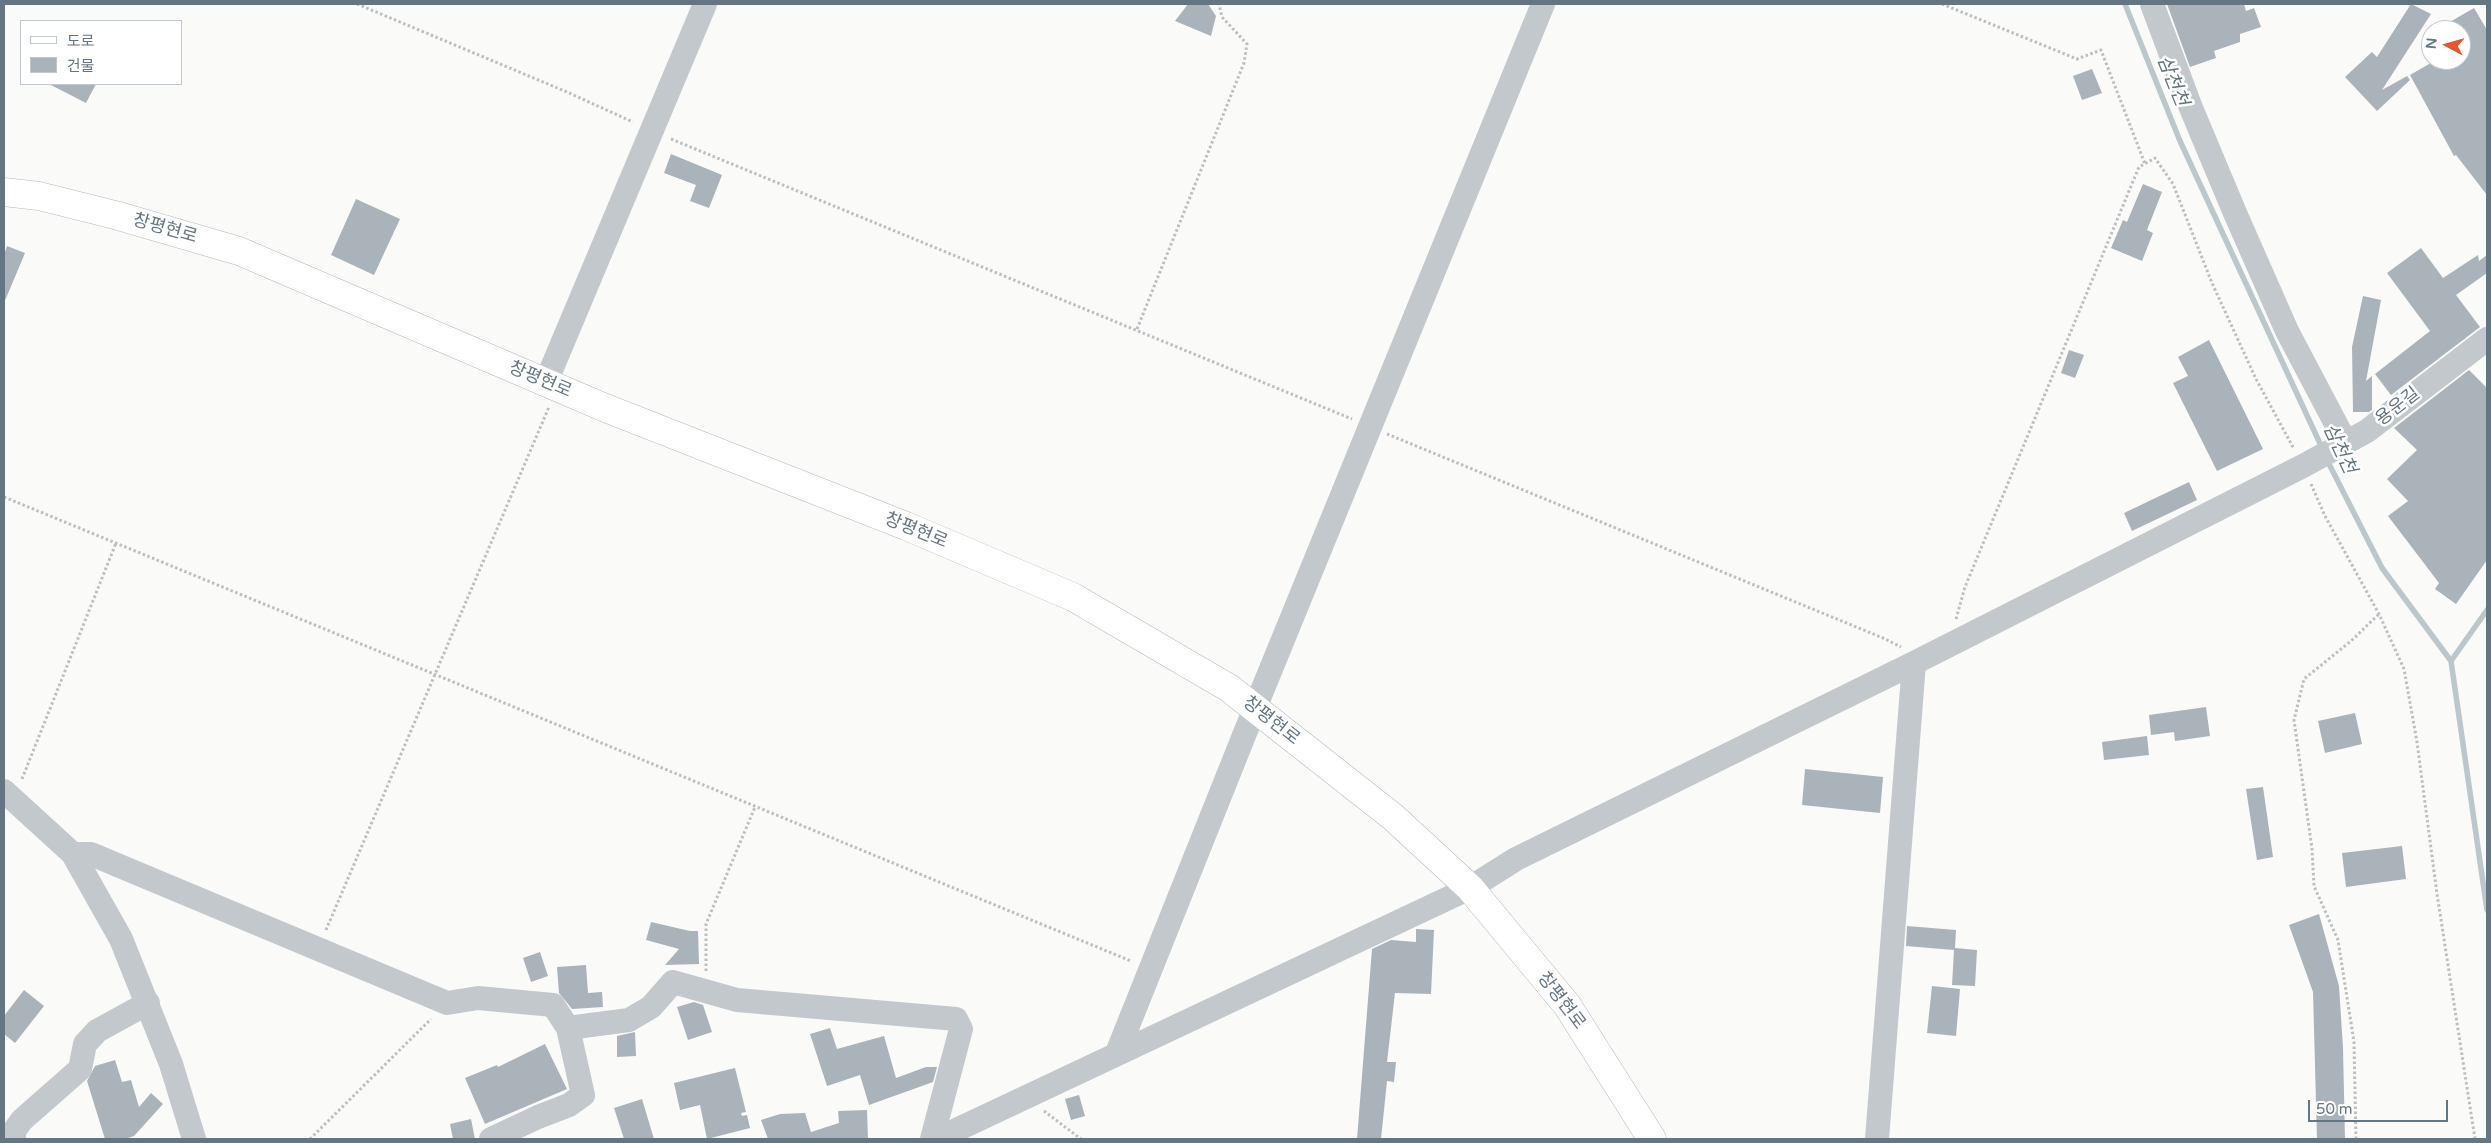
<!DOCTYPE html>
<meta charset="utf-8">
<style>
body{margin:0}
#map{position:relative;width:2491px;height:1143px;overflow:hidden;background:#fafaf8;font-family:"Varela Round","Noto Sans KR",sans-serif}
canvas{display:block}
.frame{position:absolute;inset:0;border:5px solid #657683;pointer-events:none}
.legend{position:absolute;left:20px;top:20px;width:162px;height:65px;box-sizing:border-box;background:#fff;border:1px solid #c1c8cd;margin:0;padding:6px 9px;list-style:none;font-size:15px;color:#657683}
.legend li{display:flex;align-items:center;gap:10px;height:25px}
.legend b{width:25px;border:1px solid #c1c8cd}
.north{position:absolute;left:2421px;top:20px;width:50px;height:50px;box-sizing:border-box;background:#fff;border:1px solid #c1c8cd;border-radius:50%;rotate:276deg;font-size:14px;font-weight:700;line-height:20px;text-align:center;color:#657683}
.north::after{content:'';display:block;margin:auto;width:18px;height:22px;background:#e4572e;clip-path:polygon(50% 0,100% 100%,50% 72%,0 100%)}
.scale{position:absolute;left:2308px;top:1100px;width:140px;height:22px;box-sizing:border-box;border:2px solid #657683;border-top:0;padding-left:6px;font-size:15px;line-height:18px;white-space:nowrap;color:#657683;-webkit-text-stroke:4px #fff;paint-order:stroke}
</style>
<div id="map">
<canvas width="2491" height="1143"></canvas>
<div class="frame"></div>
<ul class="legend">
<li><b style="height:6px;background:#fff"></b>도로</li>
<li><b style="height:14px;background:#aab3b9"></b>건물</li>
</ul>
<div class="north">N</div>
<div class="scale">50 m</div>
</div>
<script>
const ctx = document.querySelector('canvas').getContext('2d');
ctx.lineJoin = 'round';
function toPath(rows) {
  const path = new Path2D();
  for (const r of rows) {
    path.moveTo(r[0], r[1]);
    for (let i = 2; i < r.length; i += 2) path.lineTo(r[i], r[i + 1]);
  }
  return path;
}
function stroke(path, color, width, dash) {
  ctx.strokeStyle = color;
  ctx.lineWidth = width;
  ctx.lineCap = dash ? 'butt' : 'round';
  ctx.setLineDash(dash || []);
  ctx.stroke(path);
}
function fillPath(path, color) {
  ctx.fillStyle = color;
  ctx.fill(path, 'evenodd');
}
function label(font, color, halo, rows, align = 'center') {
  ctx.font = font + ' "Varela Round","Noto Sans KR",sans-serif';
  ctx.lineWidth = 5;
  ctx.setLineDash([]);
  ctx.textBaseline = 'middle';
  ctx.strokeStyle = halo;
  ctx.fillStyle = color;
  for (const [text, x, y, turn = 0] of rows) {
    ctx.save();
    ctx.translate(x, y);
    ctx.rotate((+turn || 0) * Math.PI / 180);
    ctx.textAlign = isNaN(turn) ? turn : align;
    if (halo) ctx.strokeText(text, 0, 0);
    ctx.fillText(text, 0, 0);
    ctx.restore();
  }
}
stroke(toPath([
 [2125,4,2180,141,2323,450],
 [2326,458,2382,568,2451,661,2487,910],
 [2451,661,2487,610]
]), '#bbc7cb', 5.5);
fillPath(toPath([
 [1188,4,1208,4,1216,16,1211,36,1175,21],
 [2167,4,2244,4,2246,11,2254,8,2261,27,2240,34,2240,42,2214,51,2216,58,2190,67],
 [2411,4,2431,14,2382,90,2407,76,2410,80,2377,111,2345,77,2372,52,2377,57],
 [2474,8,2487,30,2487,195,2456,155,2454,156,2410,75,2436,60,2461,60,2461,30,2436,30],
 [2092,69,2102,93,2082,100,2073,76],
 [49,84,96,84,86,103],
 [671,154,722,175,709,208,690,201,696,185,664,173],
 [2143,184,2162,192,2147,230,2153,233,2142,261,2111,248,2123,220,2127,222],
 [356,199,400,219,374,275,331,255],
 [7,246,25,253,4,303,4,255],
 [2421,248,2443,278,2478,255,2479,261,2487,255,2487,273,2456,295,2480,327,2391,395,2375,374,2430,331,2387,273],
 [2363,296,2381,300,2366,381,2372,376,2372,410,2369,412,2353,412,2352,347],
 [2209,340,2263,449,2217,471,2173,383,2188,376,2178,357],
 [2069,350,2084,355,2075,378,2061,373],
 [2469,370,2487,388,2487,560,2456,604,2435,589,2439,583,2388,516,2408,501,2387,479,2417,450,2394,428],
 [2189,482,2197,500,2132,531,2124,513],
 [2206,707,2210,736,2175,741,2174,732,2151,735,2149,715],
 [2355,713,2362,744,2325,753,2318,721],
 [2147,736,2149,755,2104,760,2102,742],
 [1805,769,1883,777,1880,813,1802,805],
 [2263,787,2273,857,2257,860,2246,789],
 [2402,846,2406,879,2346,887,2342,853],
 [2319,914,2339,986,2343,1048,2345,1139,2317,1139,2313,992,2289,925],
 [651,922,690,931,698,931,699,964,665,965,679,949,646,940],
 [1907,926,1956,930,1955,948,1977,950,1975,986,1952,985,1954,950,1906,946],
 [1416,929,1434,930,1431,994,1395,993,1387,1062,1396,1062,1394,1082,1387,1081,1381,1139,1357,1139,1372,949,1391,940,1416,942],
 [540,952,548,976,531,982,523,958],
 [586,965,588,993,602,992,603,1007,572,1009,559,993,557,967],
 [1932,986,1960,989,1956,1036,1927,1033],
 [24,990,44,1006,15,1043,4,1034,4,1016],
 [694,1002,703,1005,712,1032,688,1040,677,1007],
 [830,1028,837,1049,884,1036,896,1078,926,1067,937,1067,933,1082,869,1105,860,1075,827,1086,810,1034],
 [635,1032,636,1056,617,1057,617,1036],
 [545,1044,567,1089,485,1124,465,1078,497,1065,498,1067],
 [115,1060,122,1082,131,1080,139,1107,151,1093,163,1104,134,1136,125,1139,105,1139,87,1081,95,1066],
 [735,1068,746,1112,741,1113,742,1116,747,1115,750,1128,707,1139,700,1105,680,1110,674,1083],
 [1079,1095,1085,1116,1071,1120,1065,1099],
 [642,1099,654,1139,624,1139,614,1108],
 [867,1110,868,1139,768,1139,761,1120,780,1114,805,1113,811,1132,839,1123,838,1111],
 [471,1119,475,1139,453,1139,450,1124]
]), '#aab3b9');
const major = toPath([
 [4,192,39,196,115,215,239,251,603,407,906,526,1073,597,1229,688,1393,817,1470,888,1567,1005,1652,1139]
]);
stroke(major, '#b5babe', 29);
stroke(toPath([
 [357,4,567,92,633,122],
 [1942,4,2077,59,2101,50,2145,164],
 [671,139,1352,419],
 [1137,329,1244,63,1247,44,1222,17,1219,4],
 [1387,434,1883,638,1901,647],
 [2311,484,2325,516,2379,614,2404,669,2417,742,2437,894,2475,1139],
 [4,497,1131,961],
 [1956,619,1965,587,2139,167,2155,158,2173,184,2212,283,2256,379,2294,449],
 [22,779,116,543],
 [326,930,549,407],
 [706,971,706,924,755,807],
 [1044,1111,1081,1139],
 [310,1139,431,1019],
 [2356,1139,2354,1042,2338,940,2314,886,2312,849,2294,720,2304,679,2351,641,2379,614]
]), '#bbbfc2', 3, [2.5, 2.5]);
stroke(toPath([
 [2152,4,2191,108,2235,213,2287,331,2346,443],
 [546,382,705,4],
 [4,791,73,854,121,939,171,1064,194,1139],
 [73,854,91,854,447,1003,478,998,553,1005,568,1028,629,1020,651,1007,673,982,737,1000,956,1019,961,1029,932,1139],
 [1117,1053,1255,708,1543,4],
 [14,1139,14,1131,22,1120,80,1069,85,1044,97,1031,148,1003],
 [491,1139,538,1117,569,1105,583,1095,568,1028],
 [937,1139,1470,888,1516,859,1914,663,2303,466,2367,431,2487,339],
 [1877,1139,1914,663]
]), '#c3c8cc', 24);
stroke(major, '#fff', 28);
label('18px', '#657683', '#fff', [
 ["창평현로",165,229,16],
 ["창평현로",540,380,23],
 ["용운길",2398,407,-38],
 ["창평현로",916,531,22],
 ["창평현로",1271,721,38],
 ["창평현로",1561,1001,53]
]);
label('italic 19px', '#60757c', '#fff', [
 ["삼천천",2172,81,68],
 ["삼천천",2339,449,65]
]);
</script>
